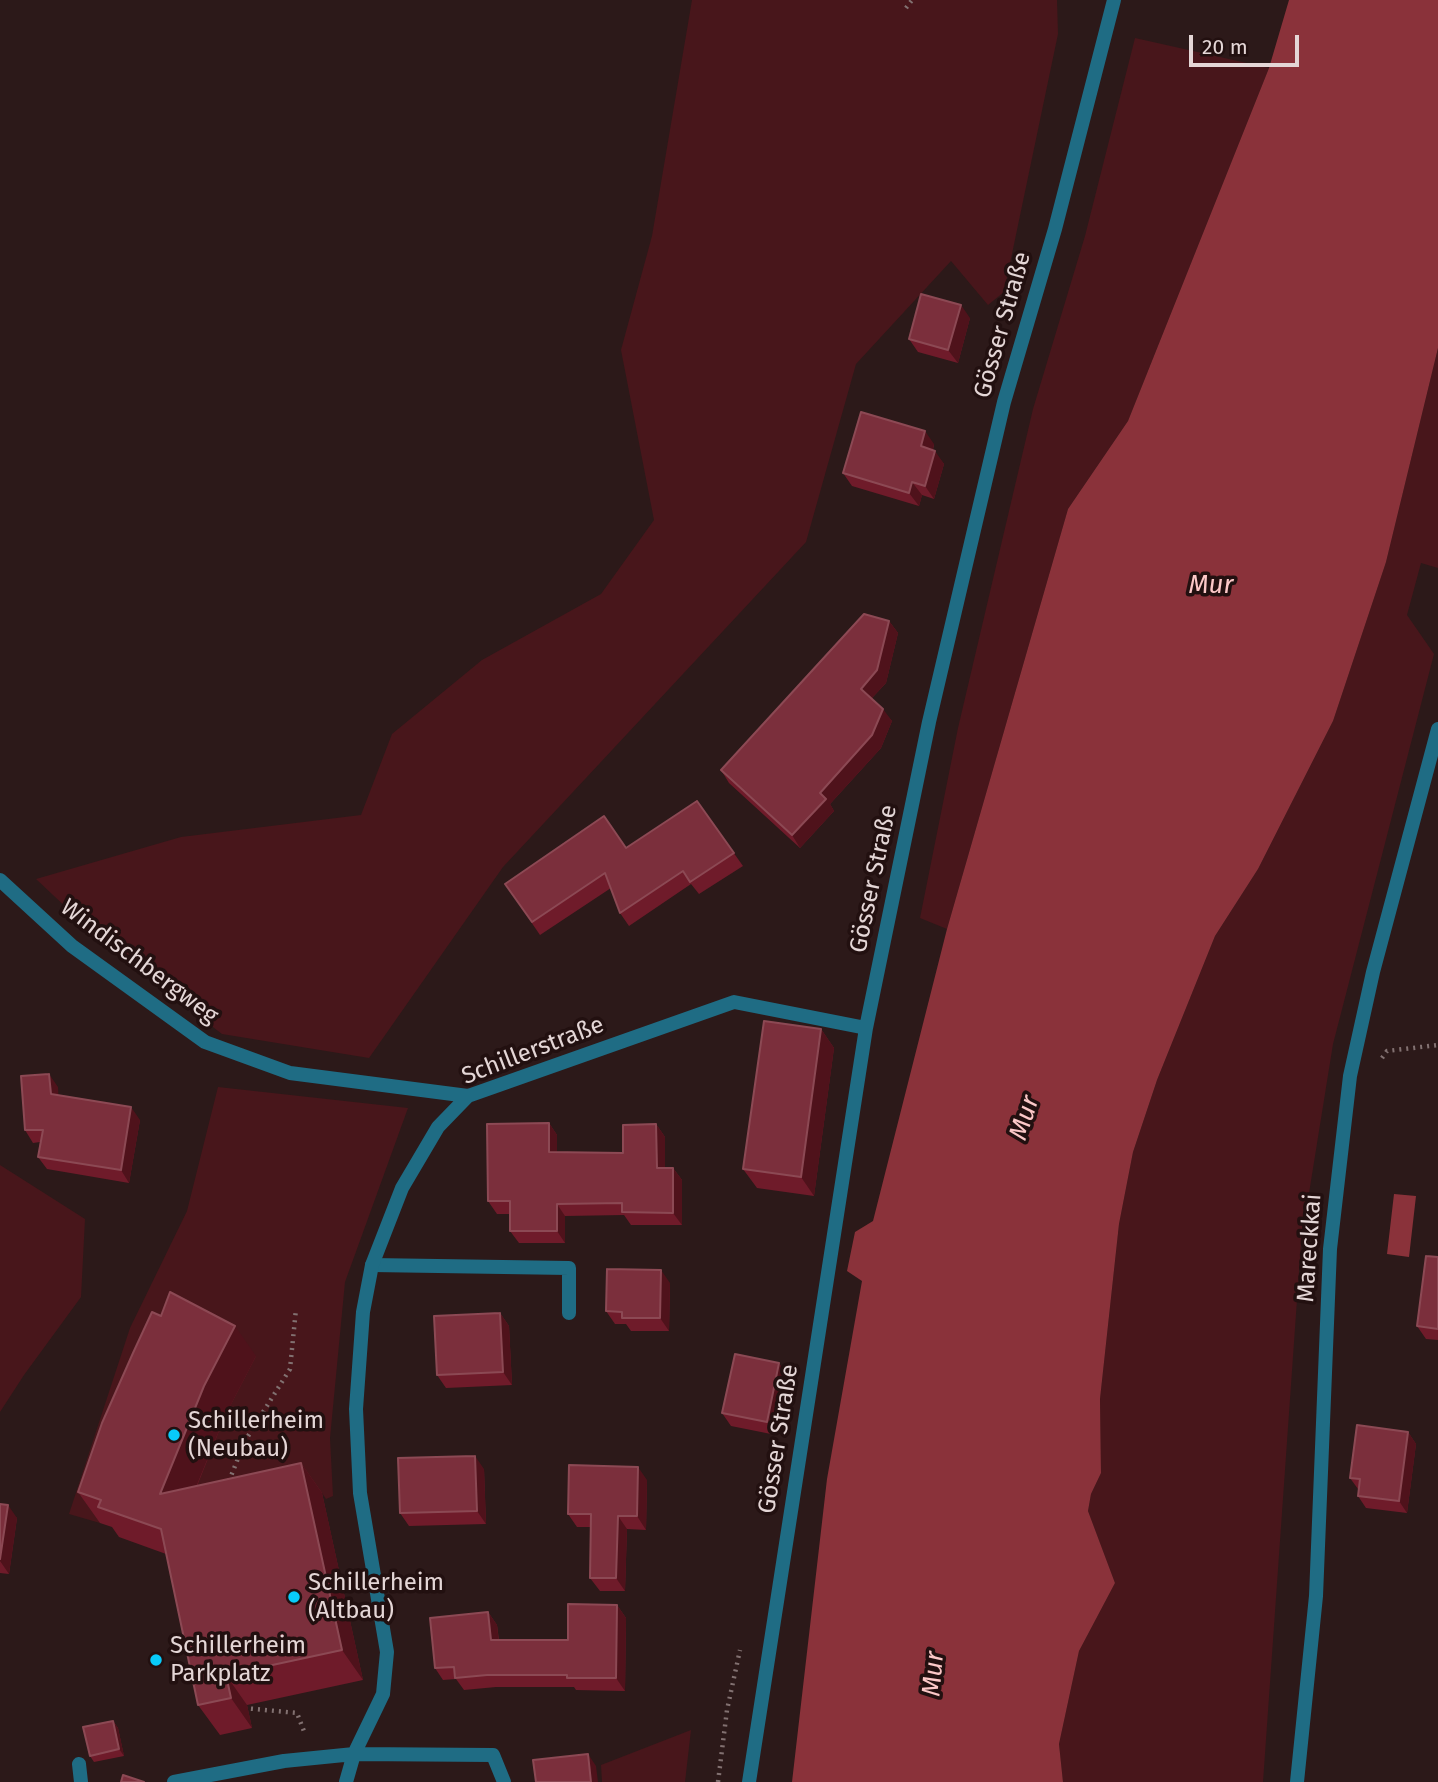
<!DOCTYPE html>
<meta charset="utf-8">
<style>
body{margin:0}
#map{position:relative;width:1438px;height:1782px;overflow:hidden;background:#2c1919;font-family:"Fira Sans",sans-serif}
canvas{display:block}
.scale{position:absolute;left:1189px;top:35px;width:110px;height:32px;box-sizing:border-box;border:4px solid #e4d6d6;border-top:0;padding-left:9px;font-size:21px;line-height:24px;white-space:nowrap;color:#e4d6d6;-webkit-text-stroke:5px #221010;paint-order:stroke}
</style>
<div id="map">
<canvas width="1438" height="1782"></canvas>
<div class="scale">20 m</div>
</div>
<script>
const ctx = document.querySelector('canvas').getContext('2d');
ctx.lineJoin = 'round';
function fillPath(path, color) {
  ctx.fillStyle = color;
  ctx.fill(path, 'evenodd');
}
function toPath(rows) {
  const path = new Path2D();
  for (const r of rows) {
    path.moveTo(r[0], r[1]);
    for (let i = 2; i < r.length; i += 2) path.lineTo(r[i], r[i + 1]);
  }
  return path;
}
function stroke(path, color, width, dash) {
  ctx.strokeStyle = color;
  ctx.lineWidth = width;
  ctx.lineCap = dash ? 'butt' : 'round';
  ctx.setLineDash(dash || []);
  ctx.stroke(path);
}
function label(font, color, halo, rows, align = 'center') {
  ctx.font = font + ' "Fira Sans",sans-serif';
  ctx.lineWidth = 7;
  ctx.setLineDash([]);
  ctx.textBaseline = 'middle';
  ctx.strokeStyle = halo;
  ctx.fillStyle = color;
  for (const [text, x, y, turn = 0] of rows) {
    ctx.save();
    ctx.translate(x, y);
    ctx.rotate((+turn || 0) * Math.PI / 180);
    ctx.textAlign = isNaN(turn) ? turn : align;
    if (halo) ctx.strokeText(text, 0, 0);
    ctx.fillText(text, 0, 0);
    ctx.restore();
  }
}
fillPath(toPath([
 [692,0,1057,0,1058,34,1004,292,988,305,951,261,856,364,806,542,503,867,369,1058,222,1034,105,944,36,879,181,837,361,815,392,734,482,660,601,594,654,520,621,350,652,236],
 [1135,38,1269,68,1128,421,1068,509,947,929,920,918,958,728,1033,409,1085,236],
 [1438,348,1438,568,1421,563,1407,615,1434,654,1333,1044,1301,1243,1263,1782,1063,1782,1059,1744,1079,1651,1115,1583,1088,1511,1091,1494,1101,1473,1100,1399,1119,1224,1133,1152,1157,1080,1215,936,1258,869,1333,721,1386,562],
 [218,1087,408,1108,345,1282,330,1438,333,1496,326,1499,322,1493,100,1523,69,1514,130,1328,187,1211],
 [0,1165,85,1219,81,1297,24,1375,0,1412],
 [691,1730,685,1782,602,1782,601,1765]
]), '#48161b');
fillPath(toPath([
 [1289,0,1438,0,1438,348,1386,562,1333,721,1258,869,1215,936,1157,1080,1133,1152,1119,1224,1100,1399,1101,1473,1091,1494,1088,1511,1115,1583,1079,1651,1059,1744,1063,1782,792,1782,827,1479,862,1281,847,1271,855,1232,873,1221,947,929,1068,509,1128,421,1269,68],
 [1394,1194,1416,1196,1409,1257,1387,1254]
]), '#8a323a');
stroke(toPath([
 [906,8,912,0],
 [1382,1058,1387,1051,1438,1045],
 [229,1481,245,1441,290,1369,296,1309],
 [244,1708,297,1713,305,1734],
 [718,1782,727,1710,740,1650]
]), '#827171', 4.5, [2, 5]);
stroke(toPath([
 [372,1265,569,1268,569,1313],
 [1297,1782,1316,1596,1330,1249,1350,1076,1373,972,1438,729]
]), '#1f6c84', 14);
stroke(toPath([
 [0,880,72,946,205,1042,290,1073,468,1096],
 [79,1764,81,1782],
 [174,1782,284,1761,354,1754,493,1755,504,1782],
 [346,1782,354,1754,383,1694,387,1652,360,1493,356,1409,363,1312,372,1265,402,1188,438,1127,468,1096,734,1002,866,1028],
 [749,1782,866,1028,929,722,1004,402,1055,229,1114,0]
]), '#1f6c84', 14);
fillPath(toPath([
 [970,318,958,363,918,352,909,339],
 [934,444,933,450,944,464,934,499,922,495,919,506,852,486,843,473],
 [889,621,898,633,886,683,872,698,892,721,881,748,830,804,834,811,800,848,729,783,721,770],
 [697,801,743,866,699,894,691,884,629,926,620,913,611,888,540,935,505,884,626,848],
 [821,1029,834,1048,814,1196,757,1188,743,1169],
 [58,1087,58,1095,140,1120,129,1183,47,1169,38,1157,40,1142,33,1143,25,1130],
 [549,1123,557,1135,557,1152,623,1153,656,1124,665,1137,665,1168,673,1168,682,1180,682,1225,631,1225,624,1215,565,1216,565,1243,519,1243,510,1231,510,1214,497,1214,488,1201],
 [1438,1257,1438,1340,1426,1339,1417,1326],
 [670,1283,669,1331,631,1331,626,1324,615,1324,606,1311],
 [500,1313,509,1326,512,1385,446,1388,437,1375],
 [256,1356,225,1416,197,1486,301,1463,322,1493,363,1680,247,1705,252,1728,220,1735,198,1705,166,1554,119,1537,112,1527,100,1523,78,1492],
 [788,1376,776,1435,731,1426,722,1413],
 [1408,1432,1416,1444,1407,1513,1366,1508,1358,1496,1358,1489,1350,1478],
 [484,1469,486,1524,409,1526,400,1513],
 [647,1480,646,1530,627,1529,625,1591,600,1591,590,1578,591,1527,577,1527,568,1514],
 [0,1504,17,1518,9,1574,0,1573],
 [617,1605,626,1618,625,1691,576,1690,574,1687,496,1687,464,1690,456,1679,443,1680,435,1668,488,1612,497,1625,499,1640,568,1640],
 [113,1721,118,1728,124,1756,94,1762,90,1756]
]), '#6f1b2a');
fillPath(toPath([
 [961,305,970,318,958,363,948,350],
 [925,431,934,444,930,459,921,446],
 [935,451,944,464,934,499,925,486],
 [912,482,922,495,919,506,909,493],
 [889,621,898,633,886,683,869,701,861,689],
 [883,709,892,721,881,748,830,804,834,811,800,848,792,835,820,793],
 [821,1029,834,1048,814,1196,801,1177],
 [49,1074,58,1087,59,1106,51,1094],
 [131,1107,140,1120,129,1183,121,1170],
 [549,1123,557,1135,557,1165,549,1152],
 [656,1124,665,1137,665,1180,657,1168],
 [673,1168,682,1180,682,1225,673,1213],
 [557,1204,565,1216,565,1243,557,1231],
 [661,1270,670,1283,669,1331,660,1318],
 [500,1313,509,1326,512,1385,503,1372],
 [235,1326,256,1356,225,1416,181,1524,160,1494,204,1386],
 [779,1363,788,1376,776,1435,767,1422],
 [1408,1432,1416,1444,1407,1513,1399,1501],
 [475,1456,484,1469,486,1524,477,1511],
 [301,1463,322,1493,363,1680,342,1650],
 [638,1467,647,1480,646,1530,637,1516],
 [8,1505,17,1518,9,1574,0,1561],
 [618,1516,627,1529,625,1591,616,1578],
 [617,1605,626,1618,625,1691,616,1678],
 [488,1612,497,1625,500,1652,491,1640],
 [226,1675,247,1705,252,1728,231,1698],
 [113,1721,118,1728,124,1756,119,1749],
 [588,1754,596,1766,598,1782,591,1782]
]), '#4f121b');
const building = toPath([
 [921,294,961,305,948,350,909,339,921,294],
 [861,412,925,431,921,446,935,451,925,486,912,482,909,493,843,473,861,412],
 [864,614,889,621,877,670,861,689,883,709,872,735,820,793,826,799,792,835,721,770,864,614],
 [697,801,734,853,690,882,683,871,620,913,605,873,532,922,505,884,604,816,626,848,697,801],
 [764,1021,821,1029,801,1177,743,1169,764,1021],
 [49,1074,51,1094,131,1107,121,1170,38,1157,43,1130,25,1130,21,1076,49,1074],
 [549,1123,549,1152,623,1153,623,1125,656,1124,657,1168,673,1168,673,1213,622,1212,622,1203,557,1204,557,1231,510,1231,510,1201,488,1201,487,1124,549,1123],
 [1426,1256,1438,1257,1438,1329,1417,1326,1426,1256],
 [607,1269,661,1270,660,1318,622,1318,622,1312,606,1311,607,1269],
 [170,1292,235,1326,204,1386,160,1494,301,1463,342,1650,226,1675,231,1698,198,1705,161,1529,98,1507,101,1500,78,1492,102,1423,133,1353,152,1312,161,1316,170,1292],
 [500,1313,503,1372,437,1375,434,1316,500,1313],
 [735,1354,779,1363,767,1422,722,1413,735,1354],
 [1357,1425,1408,1432,1399,1501,1358,1496,1360,1479,1350,1478,1357,1425],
 [475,1456,477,1511,400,1513,398,1458,475,1456],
 [569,1465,638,1467,637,1516,618,1516,616,1578,590,1578,591,1514,568,1514,569,1465],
 [0,1504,8,1505,0,1559,0,1504],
 [568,1604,617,1605,616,1678,567,1678,567,1675,487,1675,455,1678,454,1667,435,1668,430,1618,488,1612,491,1640,568,1640,568,1604],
 [113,1721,119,1749,90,1756,83,1727,113,1721],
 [588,1754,591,1782,536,1782,533,1760,588,1754],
 [123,1775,144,1782,121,1782,123,1775]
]);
fillPath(building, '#7b2f3c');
stroke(building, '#8c4954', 2);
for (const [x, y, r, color] of [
 [174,1435,7,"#08cbfa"],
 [294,1597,7,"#08cbfa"],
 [156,1660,7,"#08cbfa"]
]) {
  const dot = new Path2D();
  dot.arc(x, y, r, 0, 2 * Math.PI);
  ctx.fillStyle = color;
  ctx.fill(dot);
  stroke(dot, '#221010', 2.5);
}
label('24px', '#e4d6d6', '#221010', [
 ["Gösser Straße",1003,325,-74],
 ["Gösser Straße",874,879,-78],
 ["Windischbergweg",139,962,37],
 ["Schillerstraße",533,1051,-21],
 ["Mareckkai",1310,1248,-86],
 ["Gösser Straße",779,1439,-81]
]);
label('24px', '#e4d6d6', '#221010', [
 ["Schillerheim",188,1421],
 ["(Neubau)",188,1449],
 ["Schillerheim",308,1583],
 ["(Altbau)",308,1611],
 ["Schillerheim",170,1646],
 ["Parkplatz",170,1674]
], 'left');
label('italic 26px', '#fcc8c8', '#221010', [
 ["Mur",1211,586],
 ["Mur",1025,1118,-72],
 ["Mur",934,1674,-85]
]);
</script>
